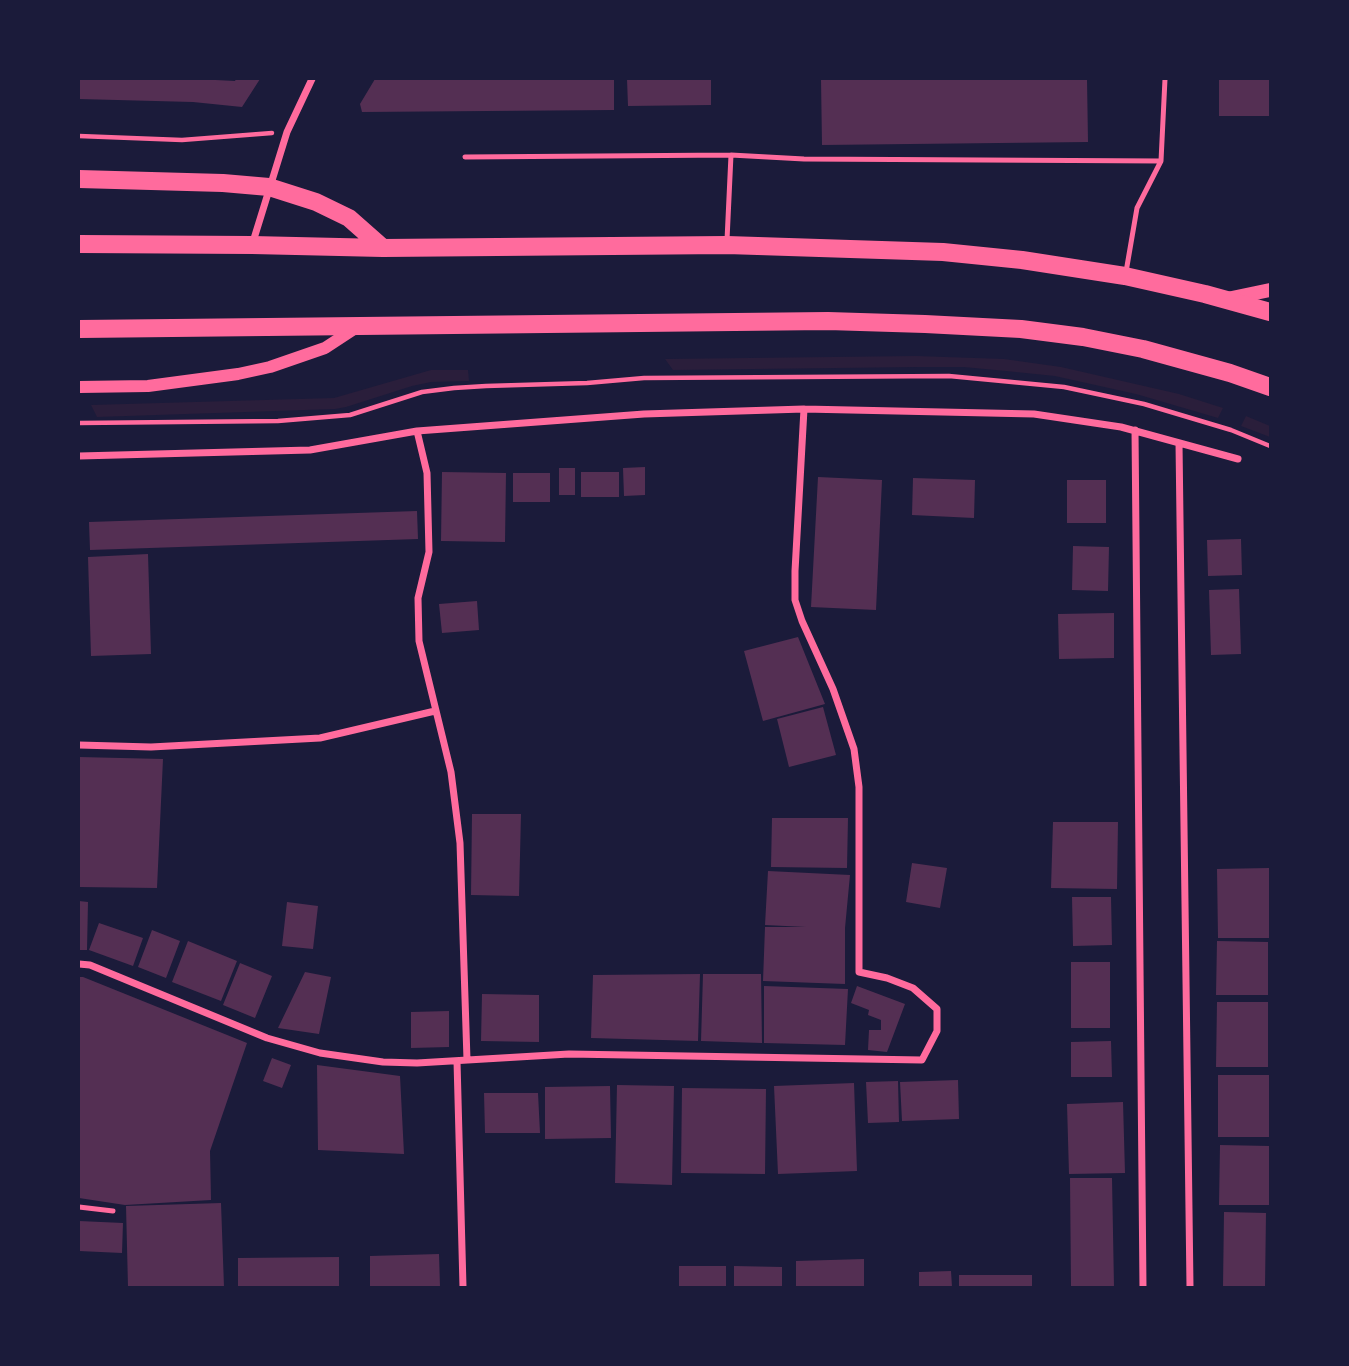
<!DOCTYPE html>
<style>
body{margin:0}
#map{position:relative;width:1349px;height:1366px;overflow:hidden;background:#1b1b3a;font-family:"Source Sans 3",sans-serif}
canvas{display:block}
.frame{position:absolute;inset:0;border:80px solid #1b1b3a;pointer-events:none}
</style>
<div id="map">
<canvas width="1349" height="1366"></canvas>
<div class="frame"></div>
</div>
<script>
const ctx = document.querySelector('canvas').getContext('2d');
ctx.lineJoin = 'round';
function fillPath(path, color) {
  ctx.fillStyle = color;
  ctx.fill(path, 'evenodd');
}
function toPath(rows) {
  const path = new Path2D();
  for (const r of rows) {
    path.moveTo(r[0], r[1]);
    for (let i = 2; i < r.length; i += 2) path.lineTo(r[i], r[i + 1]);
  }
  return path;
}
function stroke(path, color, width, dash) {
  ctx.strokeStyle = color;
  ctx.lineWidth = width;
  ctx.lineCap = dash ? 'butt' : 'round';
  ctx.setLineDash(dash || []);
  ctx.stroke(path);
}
fillPath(toPath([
 [916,356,1004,359,1061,367,1179,394,1223,408,1218,418,1136,394,1055,376,1006,371,964,367,918,367,673,370,665,359],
 [431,370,468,370,469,381,431,382,412,386,346,407,335,409,97,417,91,405,334,398],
 [1246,416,1270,426,1270,437,1241,426]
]), '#2a1e3b');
fillPath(toPath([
 [79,79,196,79,235,81,236,79,260,79,242,107,193,102,79,99],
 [375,79,614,79,614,110,362,112,360,104],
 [627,79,711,79,711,105,628,106],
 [821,79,1087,79,1088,142,822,145],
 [1219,79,1270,79,1270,116,1219,116],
 [645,467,645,495,624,496,623,468],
 [559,468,575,468,575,495,559,495],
 [442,472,506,473,505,542,441,541],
 [581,472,619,472,619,497,581,497],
 [513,473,550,473,550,502,513,502],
 [818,477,882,480,876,610,811,607],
 [913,478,975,480,974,518,912,515],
 [1067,480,1106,480,1106,523,1067,523],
 [417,511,418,539,90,550,89,522],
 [1241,539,1242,575,1208,576,1207,540],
 [1073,546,1109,547,1108,591,1072,590],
 [148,554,151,654,91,656,88,557],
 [1239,589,1241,654,1211,655,1209,590],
 [477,601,479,630,442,633,439,604],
 [1114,613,1114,658,1059,659,1058,614],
 [798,637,825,704,763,721,744,651],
 [823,707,836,755,789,767,777,719],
 [79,757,163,759,157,888,79,887],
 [472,814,521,814,519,896,471,895],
 [772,818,848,818,847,868,771,867],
 [1053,822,1118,822,1117,889,1051,888],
 [912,863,947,868,940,908,906,902],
 [1269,868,1269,938,1218,938,1217,869],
 [768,871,850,875,845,928,845,984,763,981,765,927,806,927,765,925],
 [1072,897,1111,897,1112,945,1073,946],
 [79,901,88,902,87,950,79,950],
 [287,902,318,906,313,949,282,946],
 [99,923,143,938,133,966,89,950],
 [152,930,180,941,166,978,138,967],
 [188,941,237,961,221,1001,172,982],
 [1217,941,1268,942,1268,995,1216,995],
 [1071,962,1110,962,1110,1028,1071,1028],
 [240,963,272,976,255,1018,223,1005],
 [305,972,331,977,319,1034,278,1028],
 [700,974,698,1041,591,1038,593,975],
 [703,974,761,974,762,1043,701,1041],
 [79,977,83,977,247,1043,210,1151,211,1200,125,1205,79,1198],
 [764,986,848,989,845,1045,764,1043],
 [857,986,905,1004,887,1052,868,1050,869,1030,881,1030,881,1020,868,1015,869,1010,851,1003],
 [482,994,539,995,539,1042,481,1041],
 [1217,1002,1268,1002,1268,1067,1216,1067],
 [449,1011,449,1047,411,1048,411,1012],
 [1111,1041,1112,1077,1071,1077,1071,1042],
 [272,1058,291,1065,282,1088,263,1081],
 [317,1065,400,1076,404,1154,318,1150],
 [1218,1075,1270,1075,1270,1137,1218,1137],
 [958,1080,959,1119,902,1121,900,1082],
 [898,1081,899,1122,868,1123,866,1082],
 [854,1083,857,1171,778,1174,774,1086],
 [617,1085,674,1086,672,1185,615,1183],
 [610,1086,611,1138,545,1139,545,1087],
 [682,1088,766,1089,765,1174,681,1173],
 [484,1093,538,1093,540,1133,485,1133],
 [1123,1102,1125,1173,1069,1174,1067,1104],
 [1220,1145,1270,1146,1270,1205,1219,1205],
 [1070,1178,1112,1178,1114,1287,1071,1287],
 [221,1203,224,1287,128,1287,126,1206],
 [1224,1212,1266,1213,1265,1287,1223,1287],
 [79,1221,123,1223,122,1253,79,1251],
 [439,1254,440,1287,370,1287,370,1256],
 [339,1257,339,1287,238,1287,238,1258],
 [864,1259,864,1287,796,1287,796,1261],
 [679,1266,726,1266,726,1287,679,1287],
 [734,1266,782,1267,782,1287,734,1287],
 [951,1271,952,1287,919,1287,919,1272],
 [959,1275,1032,1275,1032,1287,959,1287]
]), '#542f53');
stroke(toPath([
 [79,136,182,140,272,133],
 [79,423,278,421,350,415,422,392,454,388,486,386,587,383,644,378,949,376,1064,387,1144,404,1231,430,1270,446]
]), '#ff6b9d', 4.5);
stroke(toPath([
 [465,157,731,155],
 [727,240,731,155,804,159,1161,161],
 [1126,272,1137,208,1161,161,1165,79],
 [79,1207,113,1211]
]), '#ff6b9d', 5);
stroke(toPath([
 [252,245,287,132,312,79],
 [804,409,1034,414,1121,427,1238,459],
 [1135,430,1143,1287],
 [1179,443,1190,1287],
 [79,456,310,450,417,431,427,473,429,552,418,598,419,641,451,772,460,843,467,1060],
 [79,745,151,747,320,738,435,711],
 [79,964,90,965,267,1038,320,1053,383,1062,417,1063,569,1054,922,1060,937,1031,937,1009,913,988,887,978,859,972,859,787,854,749,833,689,802,621,795,600,795,571,804,409,644,414,417,431],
 [457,1061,463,1287]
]), '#ff6b9d', 7);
stroke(toPath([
 [79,387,148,386,238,374,270,367,325,348,357,327]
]), '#ff6b9d', 12);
stroke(toPath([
 [1227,299,1270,290]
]), '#ff6b9d', 14);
stroke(toPath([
 [79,179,223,183,269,187,316,202,349,218,383,248],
 [79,244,252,245,383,248,727,245,943,252,1022,260,1125,276,1205,294,1270,312],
 [79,329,828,321,925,324,1021,329,1083,337,1143,349,1230,373,1270,387]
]), '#ff6b9d', 18);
</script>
